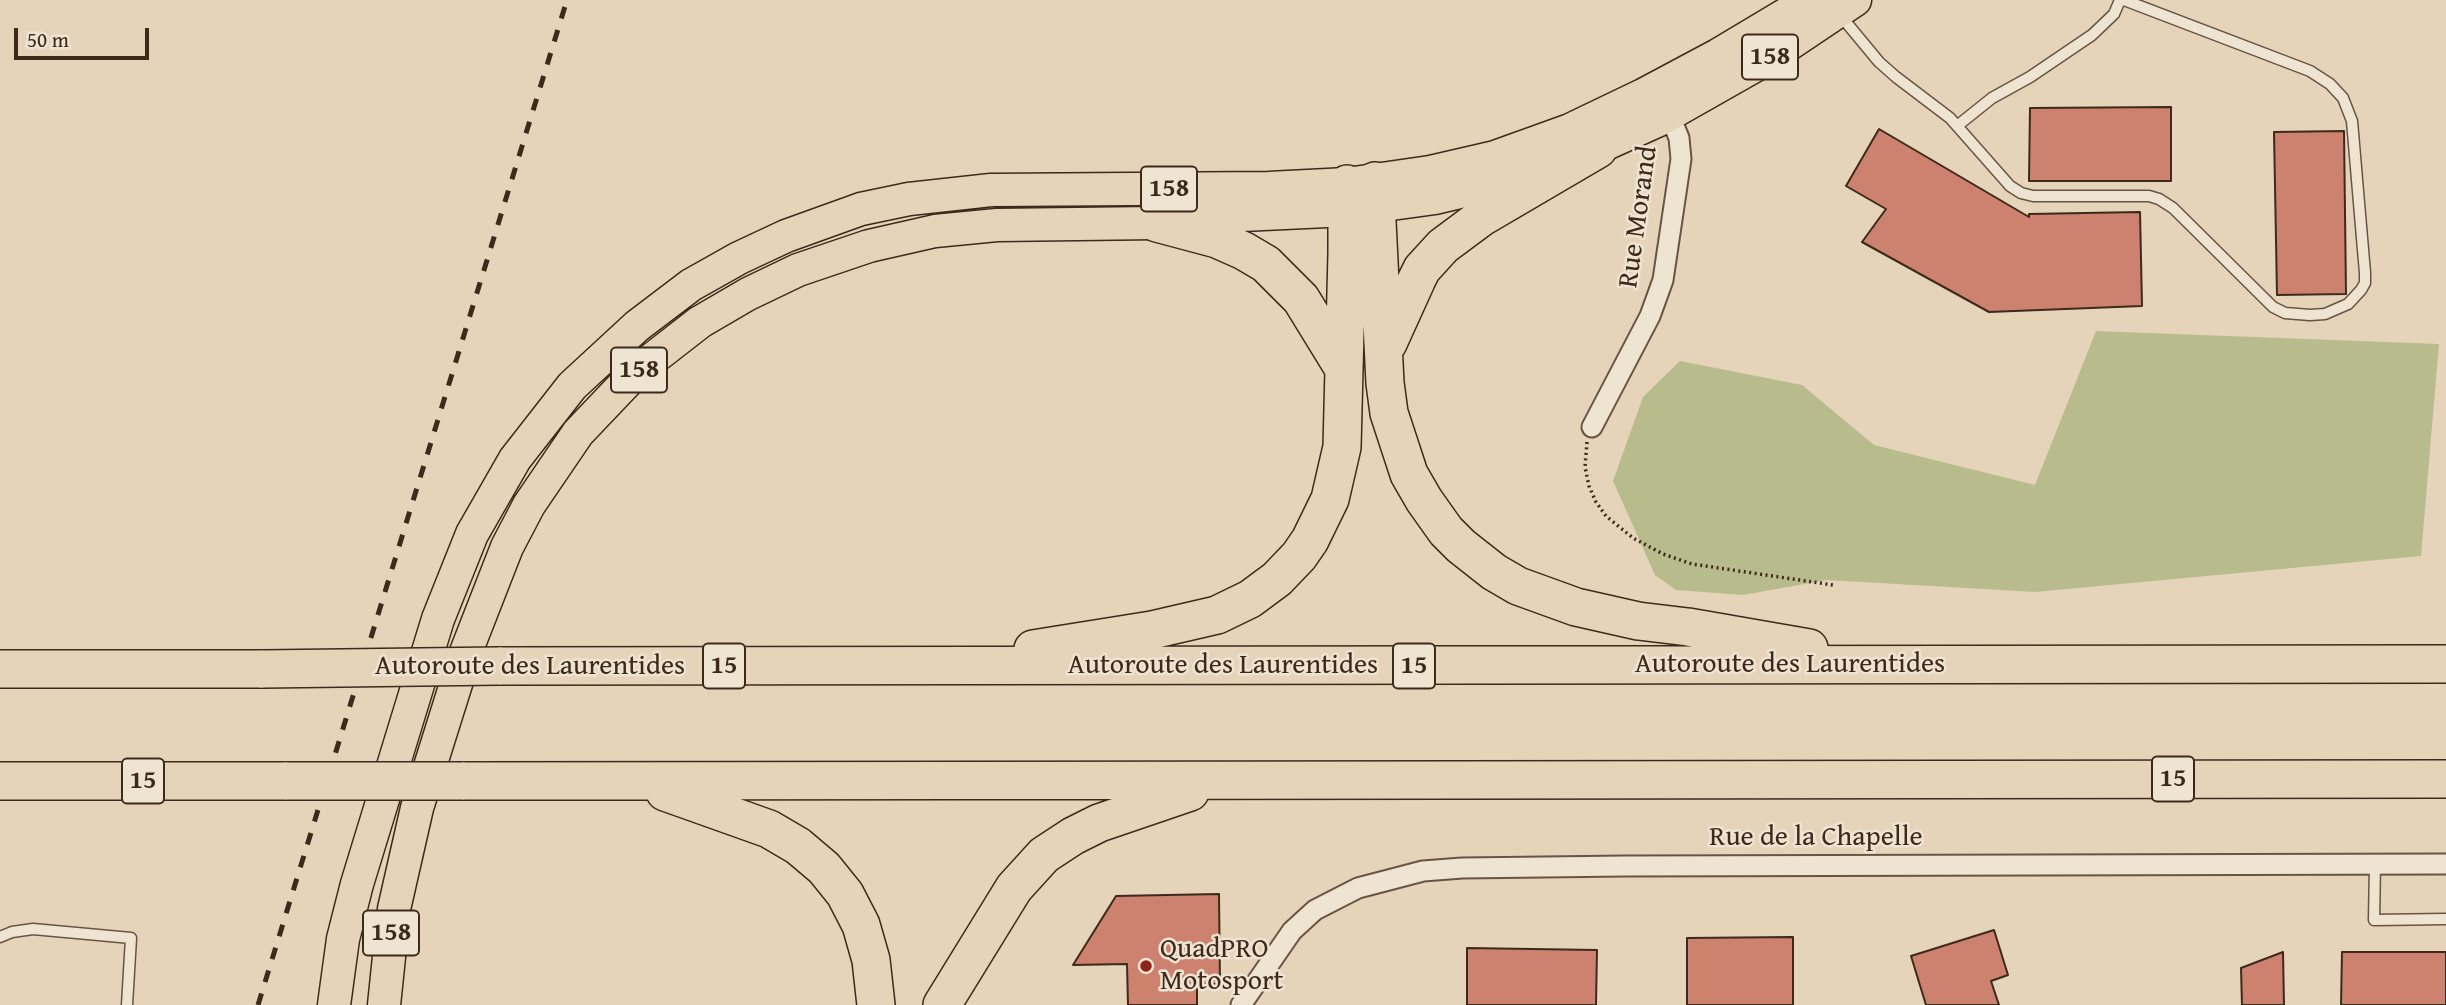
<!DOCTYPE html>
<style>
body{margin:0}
#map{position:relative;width:2446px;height:1005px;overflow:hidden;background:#e6d4ba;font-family:"Gentium Book Plus",serif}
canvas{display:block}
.scale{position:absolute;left:14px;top:28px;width:135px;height:32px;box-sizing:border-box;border:4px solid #3e2a1a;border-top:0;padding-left:9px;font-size:21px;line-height:24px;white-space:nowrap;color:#3e2a1a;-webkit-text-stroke:5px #efe3d2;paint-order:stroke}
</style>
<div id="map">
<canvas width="2446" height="1005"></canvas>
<div class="scale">50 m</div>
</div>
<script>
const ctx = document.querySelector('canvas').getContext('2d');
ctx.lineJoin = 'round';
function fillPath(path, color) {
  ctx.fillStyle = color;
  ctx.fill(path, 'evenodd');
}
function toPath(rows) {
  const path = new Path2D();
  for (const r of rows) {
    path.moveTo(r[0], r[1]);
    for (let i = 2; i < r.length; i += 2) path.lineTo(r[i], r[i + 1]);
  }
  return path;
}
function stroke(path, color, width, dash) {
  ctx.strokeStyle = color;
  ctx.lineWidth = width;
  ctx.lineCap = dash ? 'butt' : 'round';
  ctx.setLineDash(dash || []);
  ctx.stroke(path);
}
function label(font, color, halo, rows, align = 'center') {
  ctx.font = font + ' "Gentium Book Plus",serif';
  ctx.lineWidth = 5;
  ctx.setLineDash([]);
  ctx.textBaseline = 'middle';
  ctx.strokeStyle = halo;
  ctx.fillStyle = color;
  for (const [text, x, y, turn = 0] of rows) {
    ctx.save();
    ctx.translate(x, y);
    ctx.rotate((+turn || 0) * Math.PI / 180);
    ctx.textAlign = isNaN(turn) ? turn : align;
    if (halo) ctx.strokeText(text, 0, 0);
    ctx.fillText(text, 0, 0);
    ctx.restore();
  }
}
fillPath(toPath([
 [2096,331,2439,344,2421,556,2035,592,1827,580,1743,595,1676,590,1655,575,1613,481,1643,397,1680,361,1802,385,1874,445,2035,485]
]), '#b8bc8d');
const building = toPath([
 [2171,107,2171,181,2029,181,2030,108,2171,107],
 [1879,129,2029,217,2029,214,2140,212,2142,306,1989,312,1862,242,1886,209,1846,186,1879,129],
 [2344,131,2346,294,2277,295,2274,132,2344,131],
 [1219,894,1220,984,1197,984,1197,1005,1128,1005,1127,964,1073,965,1116,896,1219,894],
 [1994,930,2008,975,1991,981,1999,1005,1926,1005,1911,956,1994,930],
 [1793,937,1793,1005,1687,1005,1687,938,1793,937],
 [1467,948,1597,950,1596,1005,1467,1005,1467,948],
 [2283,952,2284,1005,2242,1005,2241,968,2283,952],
 [2342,952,2446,952,2446,1005,2341,1005,2342,952]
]);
fillPath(building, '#cc826e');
stroke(building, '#3e2a1a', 2);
const service = toPath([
 [1840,15,1879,62,1896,77,1950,118,2010,186,2021,193,2033,196,2149,196,2159,199,2173,208,2273,307,2285,313,2310,315,2325,314,2348,304,2361,290,2365,283,2365,273,2352,121,2343,98,2330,84,2310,71,2124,0],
 [1957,126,1992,98,2030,77,2092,35,2114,14,2120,0],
 [2375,864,2374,920,2446,919],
 [0,937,12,932,33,929,131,938,127,1005]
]);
const minor = toPath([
 [1592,427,1650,316,1663,280,1681,159,1679,138,1665,104],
 [1241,1005,1292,931,1315,910,1358,888,1423,871,1462,868,1625,866,2446,864]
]);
const primary = toPath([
 [334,1005,343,939,357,884,438,619,472,534,515,459,572,386,637,326,691,285,739,258,786,236,861,209,909,199,991,190,1269,188,1347,184,1430,172,1495,157,1570,130,1643,95,1718,55,1810,0],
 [384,1005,394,909,417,808,466,652,507,547,529,505,578,433,637,371,700,322,748,294,798,270,869,246,935,231,997,225,1157,223,1221,216,1348,210,1435,198,1506,181,1577,157,1659,120,1770,57,1855,0]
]);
const motorway = toPath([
 [1375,181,1385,383,1389,413,1409,474,1424,500,1446,531,1461,546,1494,572,1518,586,1576,607,1638,621,1688,627,1809,648],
 [1157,223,1217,239,1244,251,1266,264,1301,299,1344,369],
 [1388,343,1417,279,1422,269,1443,246,1482,217,1598,149],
 [1033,649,1152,630,1217,615,1250,599,1277,579,1299,556,1310,540,1330,499,1342,447,1347,253,1347,184],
 [499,666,2446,664],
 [0,669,263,669],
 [0,781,287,781],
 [462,781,2446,779],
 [665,792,769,829,798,846,824,868,845,894,861,925,871,960,876,1005],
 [942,1005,1014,888,1044,855,1073,836,1099,823,1190,792]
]);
stroke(service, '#685442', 13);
stroke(minor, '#685442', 23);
stroke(primary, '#3e2a1a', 35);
stroke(motorway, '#3e2a1a', 40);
stroke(toPath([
 [1587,442,1585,467,1589,486,1596,502,1606,516,1633,538,1663,554,1692,564,1833,585]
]), '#3e2a1a', 3.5, [2, 3.5]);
stroke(service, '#efe3d2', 10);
stroke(minor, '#efe3d2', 19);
stroke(primary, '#e6d4ba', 32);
stroke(motorway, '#e6d4ba', 37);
stroke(toPath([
 [258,1005,567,0]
]), '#3e2a1a', 5, [12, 12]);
const motorwayBridge = toPath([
 [263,669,499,666],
 [287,781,462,781]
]);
stroke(motorwayBridge, '#3e2a1a', 40, []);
stroke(motorwayBridge, '#e6d4ba', 37);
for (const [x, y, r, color] of [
 [1146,966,7,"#8f2418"]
]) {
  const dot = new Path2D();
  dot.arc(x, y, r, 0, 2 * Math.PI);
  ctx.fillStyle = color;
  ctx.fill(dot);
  stroke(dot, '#efe3d2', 2.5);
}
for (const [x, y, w] of [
 [1770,57,56],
 [1169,189,56],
 [639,370,56],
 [724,666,42],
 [1414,666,42],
 [2173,779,42],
 [143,781,42],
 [391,933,56]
]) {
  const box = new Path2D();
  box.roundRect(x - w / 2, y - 22.5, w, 45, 5);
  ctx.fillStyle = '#efe3d2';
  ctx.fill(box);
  stroke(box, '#3e2a1a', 2);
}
label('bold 26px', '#3e2a1a', null, [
 ["158",1770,57],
 ["158",1169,189],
 ["158",639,370],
 ["15",724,666],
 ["15",1414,666],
 ["15",2173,779],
 ["15",143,781],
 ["158",391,933]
]);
label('28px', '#3e2a1a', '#efe3d2', [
 ["Rue Morand",1639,217,-82],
 ["Autoroute des Laurentides",1790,665],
 ["Autoroute des Laurentides",1223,666],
 ["Autoroute des Laurentides",530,667],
 ["Rue de la Chapelle",1816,838]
]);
label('28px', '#3e2a1a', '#efe3d2', [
 ["QuadPRO",1160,950],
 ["Motosport",1160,982]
], 'left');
</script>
